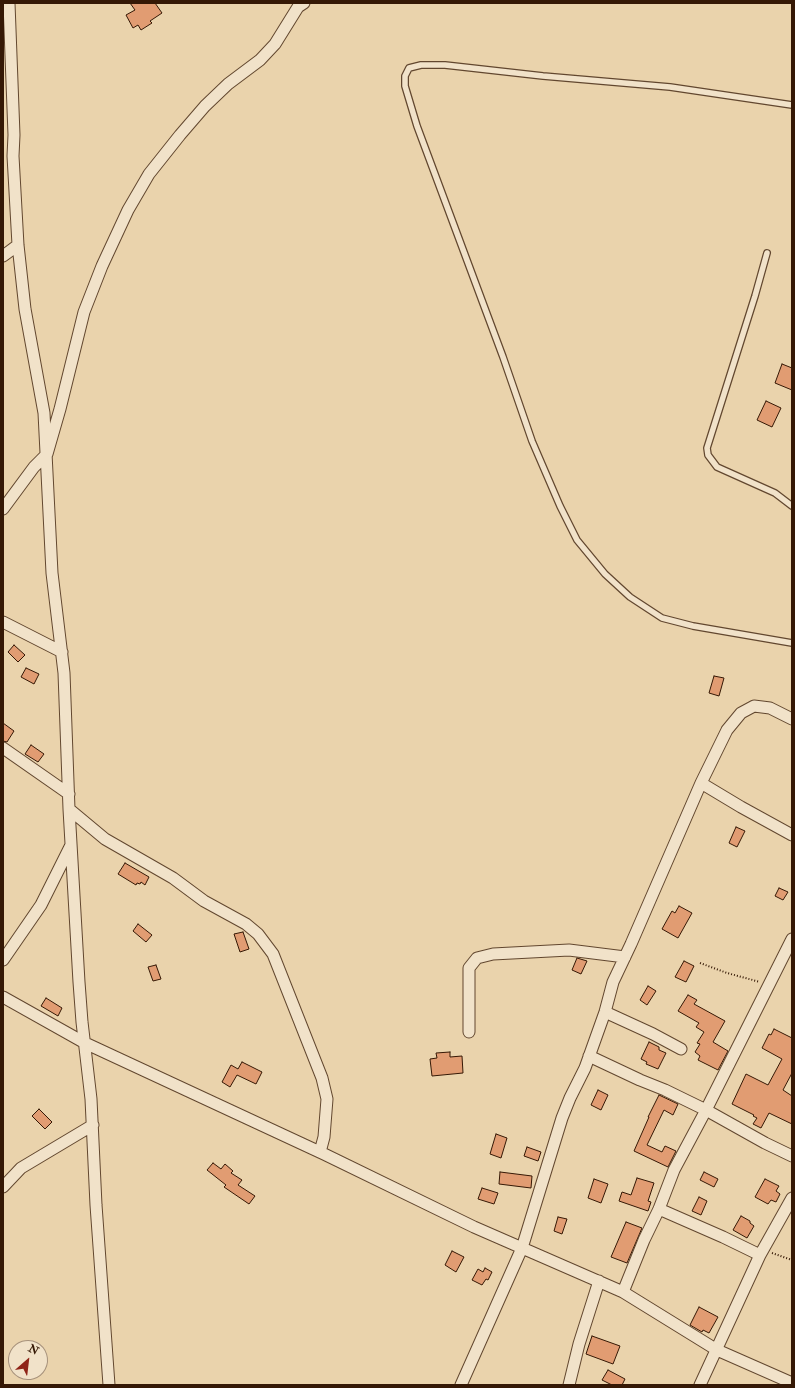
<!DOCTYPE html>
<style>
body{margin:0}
#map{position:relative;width:795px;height:1388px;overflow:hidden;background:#ead3ac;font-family:"IM FELL Double Pica",serif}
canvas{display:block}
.frame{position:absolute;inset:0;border:4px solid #351805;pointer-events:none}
.north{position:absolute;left:8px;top:1340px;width:40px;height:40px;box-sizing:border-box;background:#f1e2c9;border:1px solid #a6917b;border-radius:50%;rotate:28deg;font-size:11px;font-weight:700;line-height:16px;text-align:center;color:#351805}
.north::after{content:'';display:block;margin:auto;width:14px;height:18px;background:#8f2418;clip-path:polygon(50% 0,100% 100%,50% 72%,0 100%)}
</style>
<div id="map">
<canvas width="795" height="1388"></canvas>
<div class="frame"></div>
<div class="north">N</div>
</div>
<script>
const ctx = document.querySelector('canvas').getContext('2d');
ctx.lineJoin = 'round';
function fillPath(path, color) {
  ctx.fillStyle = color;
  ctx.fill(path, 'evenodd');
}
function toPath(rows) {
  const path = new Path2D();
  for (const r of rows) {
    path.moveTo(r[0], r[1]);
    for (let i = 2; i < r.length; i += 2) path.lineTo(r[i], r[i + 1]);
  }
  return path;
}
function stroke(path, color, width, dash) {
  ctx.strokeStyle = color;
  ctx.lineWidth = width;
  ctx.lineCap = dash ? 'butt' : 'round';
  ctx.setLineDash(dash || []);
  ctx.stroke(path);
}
const building = toPath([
 [130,3,155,3,162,13,150,21,152,23,141,30,138,25,133,28,126,15,135,10,130,3],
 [782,364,792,368,792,390,775,383,782,364],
 [766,401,781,408,772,427,757,420,766,401],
 [14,645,25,655,18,662,8,652,14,645],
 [26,668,39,674,34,684,21,677,26,668],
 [714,676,724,678,719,696,709,693,714,676],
 [3,723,14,731,7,742,3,741,3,723],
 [31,745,44,754,38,762,25,754,31,745],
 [736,827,745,831,737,847,729,843,736,827],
 [125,863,149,877,145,885,141,882,140,884,137,883,136,885,118,874,125,863],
 [779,888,788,892,783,900,775,896,779,888],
 [679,906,692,913,678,938,662,929,672,911,675,913,679,906],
 [138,924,152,935,146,942,133,931,138,924],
 [243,932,249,949,240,952,234,934,243,932],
 [577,958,587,961,581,974,572,970,577,958],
 [684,961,694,966,686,982,675,977,684,961],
 [156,965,161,979,153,981,148,967,156,965],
 [648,986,656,991,647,1005,640,1000,648,986],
 [688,995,697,1000,694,1004,725,1021,713,1042,728,1051,718,1070,698,1060,700,1056,695,1052,700,1044,697,1043,704,1032,696,1027,699,1023,678,1011,688,995],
 [46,998,62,1008,58,1016,41,1006,46,998],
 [774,1029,792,1038,792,1073,783,1090,792,1096,792,1124,769,1113,761,1128,753,1124,757,1118,753,1116,754,1115,732,1104,746,1074,768,1085,782,1059,762,1048,769,1034,771,1035,774,1029],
 [649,1042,659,1047,659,1050,666,1053,658,1069,646,1064,647,1062,641,1059,649,1042],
 [450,1052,450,1057,462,1056,463,1073,432,1076,430,1059,437,1058,436,1053,450,1052],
 [242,1062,262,1072,256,1084,237,1075,230,1087,222,1082,231,1065,238,1069,242,1062],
 [598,1090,608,1095,601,1110,591,1105,598,1090],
 [659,1095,678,1104,673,1115,664,1110,647,1145,662,1152,665,1146,676,1151,668,1167,634,1151,649,1117,648,1117,659,1095],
 [39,1109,52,1122,45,1129,32,1116,39,1109],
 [496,1134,507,1138,501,1158,490,1154,496,1134],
 [527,1147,541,1152,538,1161,524,1156,527,1147],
 [213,1163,221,1169,225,1164,233,1171,231,1173,242,1180,238,1185,255,1196,249,1204,224,1187,226,1185,207,1170,213,1163],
 [500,1172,532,1176,531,1188,499,1184,500,1172],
 [704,1172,718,1179,714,1187,700,1180,704,1172],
 [637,1178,654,1183,648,1201,651,1202,648,1211,619,1201,622,1192,631,1195,637,1178],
 [594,1179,608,1184,601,1203,588,1198,594,1179],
 [765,1179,779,1186,776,1191,780,1194,776,1202,771,1200,768,1204,755,1197,765,1179],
 [482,1188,498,1193,494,1204,478,1199,482,1188],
 [699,1197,707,1201,701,1215,692,1211,699,1197],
 [741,1216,750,1221,750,1223,754,1226,747,1238,733,1230,741,1216],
 [558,1217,567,1219,562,1234,554,1231,558,1217],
 [626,1222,642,1228,627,1263,611,1257,626,1222],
 [452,1251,464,1257,456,1272,445,1265,452,1251],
 [485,1268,492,1272,488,1280,486,1279,482,1285,472,1280,478,1269,483,1272,485,1268],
 [699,1307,718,1317,709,1333,703,1330,702,1332,690,1325,699,1307],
 [592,1336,620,1346,613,1364,586,1354,592,1336],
 [608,1370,625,1379,622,1385,612,1385,602,1380,608,1370]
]);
fillPath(building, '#e19c72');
stroke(building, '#351805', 1);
const lane = toPath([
 [792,105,670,87,543,76,445,65,421,65,409,68,405,76,405,86,417,126,503,357,532,441,560,506,577,540,605,574,630,597,662,618,693,626,792,643],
 [767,253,755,296,707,448,708,455,717,467,775,493,792,506]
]);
const street = toPath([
 [9,3,14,135,13,156,18,245,25,309,44,413,52,573,64,673,69,809,79,982,82,1022,91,1099,96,1205,109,1385],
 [3,256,18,245],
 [3,509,34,467,47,454,60,409,84,312,102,266,128,210,149,174,180,135,205,106,228,84,260,60,275,44,298,7,304,3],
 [3,622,62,652],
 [3,748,69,794],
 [701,783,741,807,792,835],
 [69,809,105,839,173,878,204,901,246,924,258,934,273,954,322,1078,327,1099,324,1137,320,1152],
 [3,960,41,905,71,845],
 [3,997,85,1043,324,1154,474,1227,623,1292,717,1350,792,1383],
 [605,1012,653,1034,681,1049],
 [469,1032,469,968,477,958,493,954,569,950,625,957],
 [589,1056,640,1080,665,1090,706,1110,765,1143,792,1156],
 [3,1187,21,1168,93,1125],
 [659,1209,723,1237,760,1255],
 [623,1292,644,1240,659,1209,674,1170,706,1110,792,939],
 [461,1385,522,1248,562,1118,570,1098,585,1068,605,1012,613,982,631,944,701,783,727,730,741,713,754,706,770,708,792,719],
 [569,1385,579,1344,599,1281],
 [700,1385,760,1255,792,1198]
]);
stroke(lane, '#62472f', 8);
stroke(street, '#62472f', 13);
stroke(toPath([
 [700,963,727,973,760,982],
 [772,1253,792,1260]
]), '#351805', 2, [1, 2]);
stroke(lane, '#f1e2c9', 5.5);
stroke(street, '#f1e2c9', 11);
</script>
